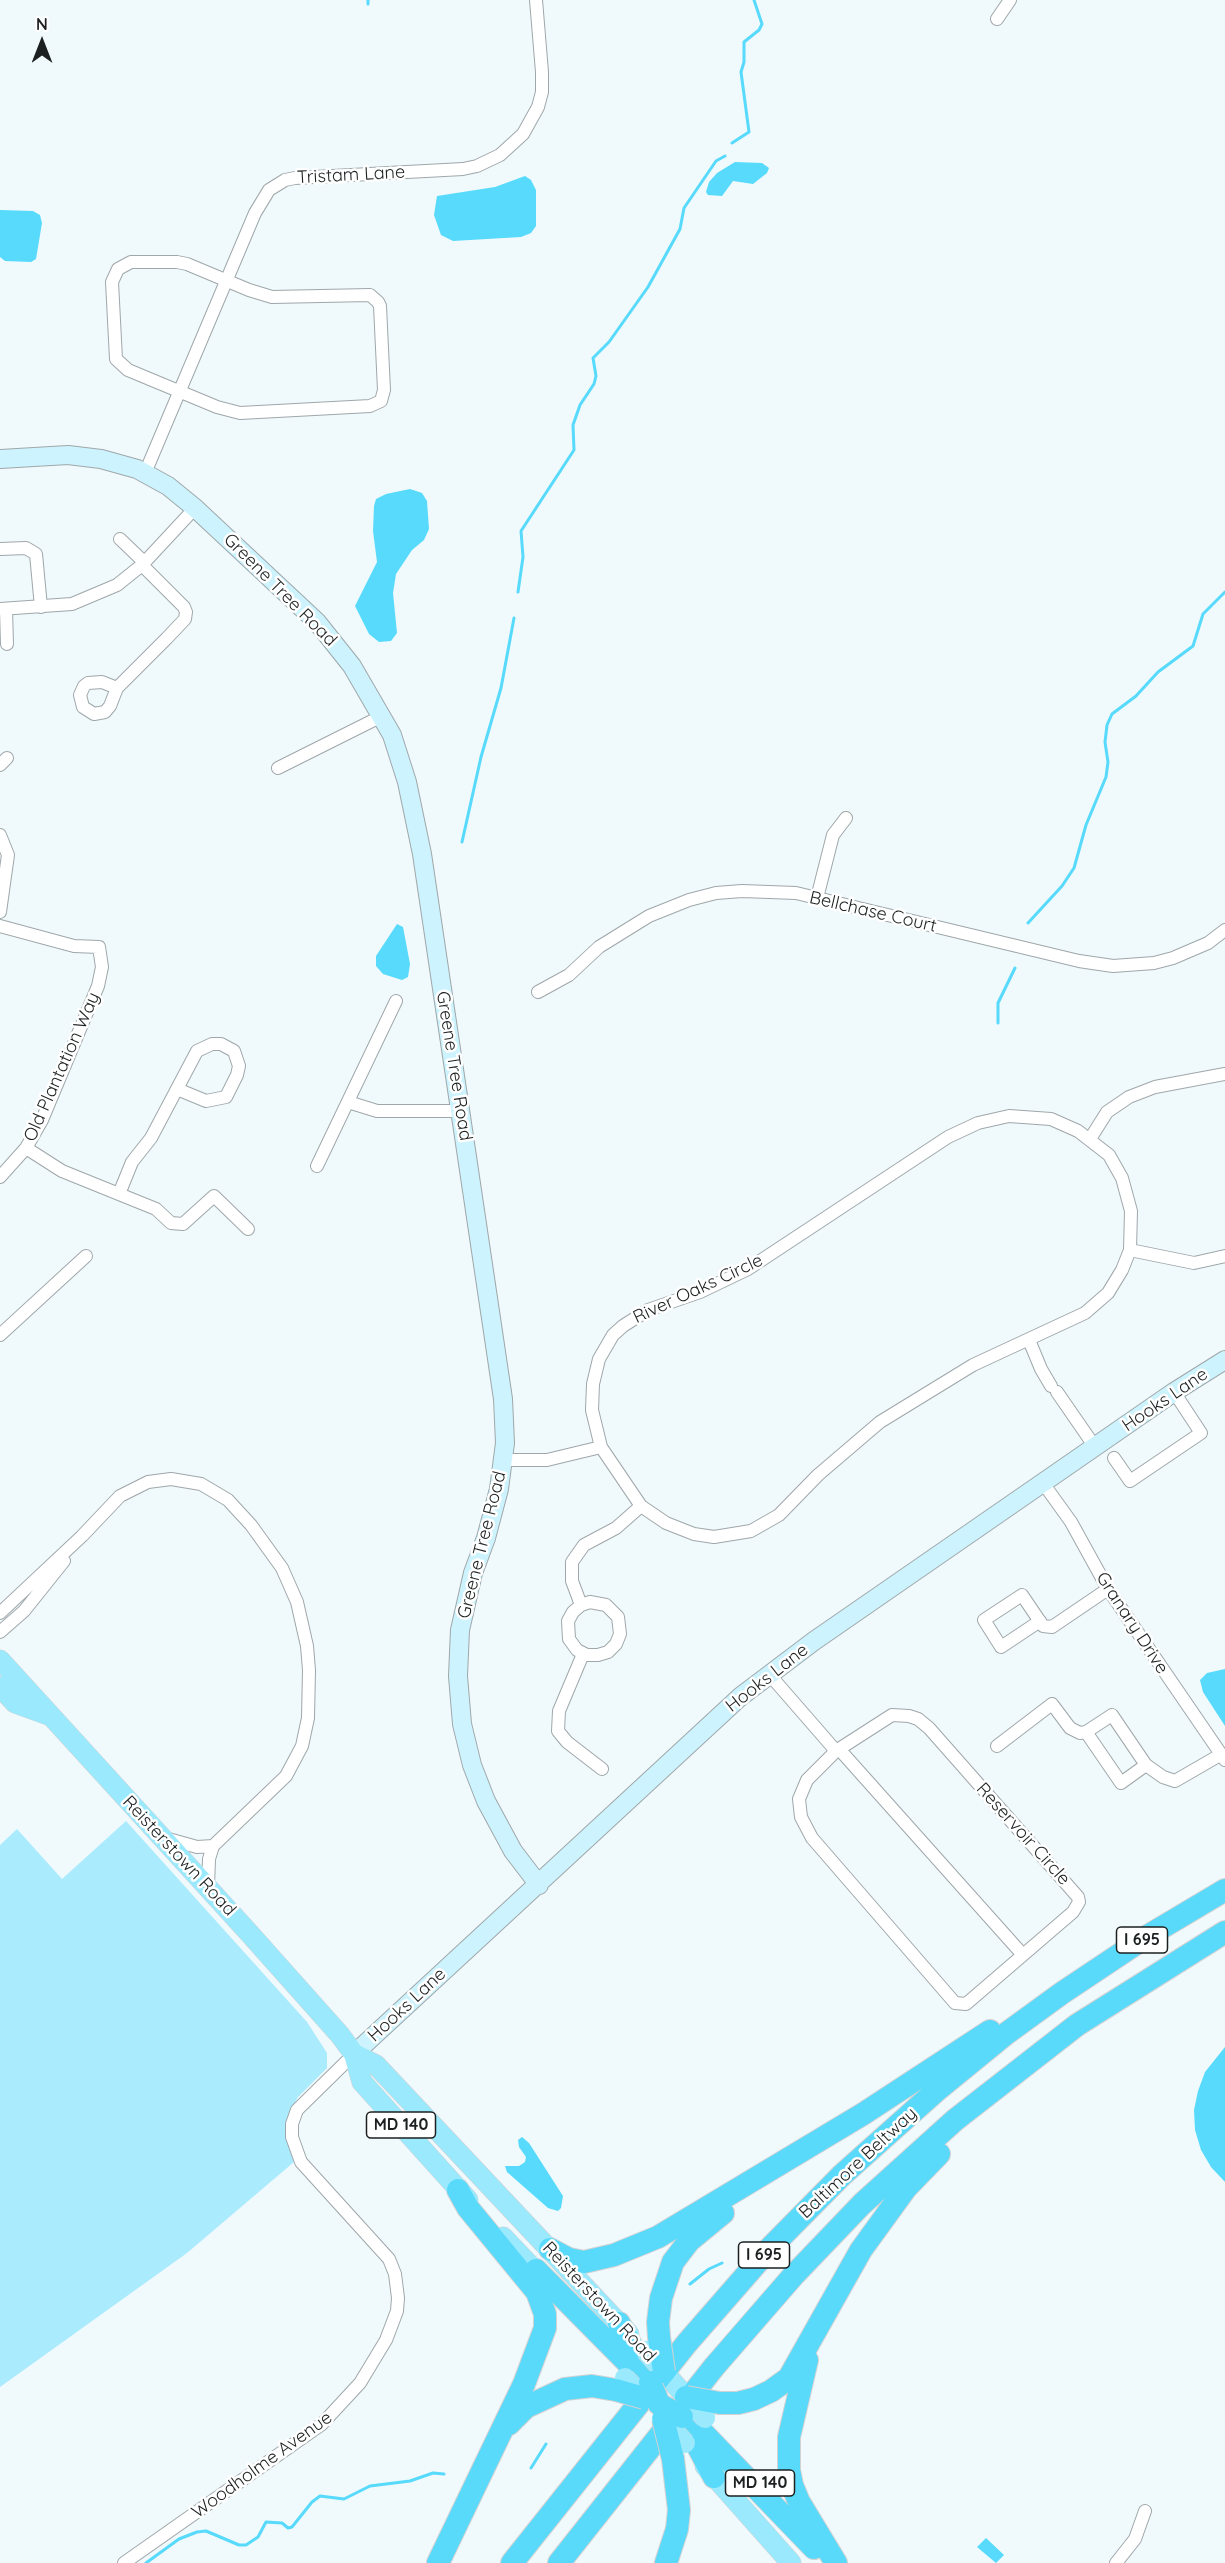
<!DOCTYPE html>
<style>
body{margin:0}
#map{position:relative;width:1225px;height:2563px;overflow:hidden;background:#f0f9fc;font-family:Quicksand,sans-serif}
canvas{display:block}
.north{position:absolute;left:12px;top:12px;width:60px;height:60px;-webkit-text-stroke:4px #fff;paint-order:stroke;rotate:0deg;font-size:16px;font-weight:700;line-height:24px;text-align:center;color:#1d2021}
.north::after{content:'';display:block;margin:auto;width:21px;height:27px;background:#1d2021;clip-path:polygon(50% 0,100% 100%,50% 72%,0 100%)}
</style>
<div id="map">
<canvas width="1225" height="2563"></canvas>
<div class="north">N</div>
</div>
<script>
const ctx = document.querySelector('canvas').getContext('2d');
ctx.lineJoin = 'round';
function fillPath(path, color) {
  ctx.fillStyle = color;
  ctx.fill(path, 'evenodd');
}
function toPath(rows) {
  const path = new Path2D();
  for (const r of rows) {
    path.moveTo(r[0], r[1]);
    for (let i = 2; i < r.length; i += 2) path.lineTo(r[i], r[i + 1]);
  }
  return path;
}
function stroke(path, color, width, dash) {
  ctx.strokeStyle = color;
  ctx.lineWidth = width;
  ctx.lineCap = dash ? 'butt' : 'round';
  ctx.setLineDash(dash || []);
  ctx.stroke(path);
}
function label(font, color, halo, rows, align = 'center') {
  ctx.font = font + ' Quicksand,sans-serif';
  ctx.lineWidth = 5;
  ctx.setLineDash([]);
  ctx.textBaseline = 'middle';
  ctx.strokeStyle = halo;
  ctx.fillStyle = color;
  for (const [text, x, y, turn = 0] of rows) {
    ctx.save();
    ctx.translate(x, y);
    ctx.rotate((+turn || 0) * Math.PI / 180);
    ctx.textAlign = isNaN(turn) ? turn : align;
    if (halo) ctx.strokeText(text, 0, 0);
    ctx.fillText(text, 0, 0);
    ctx.restore();
  }
}
fillPath(toPath([
 [126,1821,307,2022,327,2053,327,2068,298,2097,288,2115,286,2138,294,2162,187,2253,0,2387,0,1845,17,1829,62,1879]
]), '#abebfe');
fillPath(toPath([
 [735,162,762,163,769,168,767,173,753,184,733,181,722,196,708,195,706,192,709,182,717,173],
 [525,176,531,180,536,190,536,226,531,233,521,237,453,241,441,235,434,215,437,196,495,187],
 [0,210,33,211,40,215,42,223,36,259,31,262,5,261,0,257],
 [410,489,422,493,427,501,429,529,424,540,412,550,396,574,393,593,397,633,391,641,379,642,369,634,355,606,377,562,373,531,374,506,376,499,386,494],
 [397,924,403,927,410,964,408,977,402,980,383,974,376,966,376,956],
 [1225,1669,1225,1726,1203,1692,1200,1680,1207,1673],
 [1225,2047,1225,2182,1211,2167,1201,2150,1195,2130,1194,2110,1198,2091,1205,2072],
 [522,2137,529,2143,563,2196,561,2208,558,2211,548,2208,507,2172,505,2166,519,2166,525,2162,526,2157,519,2147,518,2140],
 [986,2538,1004,2555,996,2563,977,2547]
]), '#57dafb');
stroke(toPath([
 [368,4,368,0],
 [732,143,749,132,741,72,744,62,744,42,759,30,762,24,754,0],
 [518,592,523,557,521,531,574,450,573,425,580,405,594,384,596,376,593,358,609,342,648,287,680,229,684,208,716,161,725,156],
 [462,842,481,757,501,688,514,618],
 [1028,923,1062,886,1074,868,1086,825,1106,777,1108,762,1105,742,1107,725,1112,714,1136,696,1158,672,1193,646,1203,614,1225,592],
 [998,1023,998,1003,1015,968],
 [690,2284,709,2269,722,2263],
 [531,2468,546,2444],
 [146,2563,179,2539,197,2532,206,2531,239,2545,246,2545,258,2537,266,2522,282,2523,288,2528,292,2527,312,2502,320,2496,344,2499,370,2486,410,2481,433,2473,444,2474]
]), '#57dafb', 3);
const street = toPath([
 [997,19,1010,0],
 [131,262,177,262,187,264,249,290,272,297,370,295,378,302,380,306,384,390,381,401,370,406,240,413,217,407,128,370,116,359,112,282,118,269,131,262],
 [145,473,255,213,269,190,285,180,295,178,463,169,477,166,500,155,523,134,538,107,542,92,542,72,536,0],
 [120,539,144,562],
 [0,549,26,548,36,554,41,607],
 [0,609,72,604,117,585,142,565,195,508],
 [6,609,7,644],
 [117,688,102,682,88,683,84,686,80,695,83,707,94,714,105,712,110,706,117,688,167,638,185,619,186,612,184,607,142,565],
 [0,765,7,758],
 [278,768,382,716],
 [0,835,8,855,0,912],
 [817,898,833,835,846,818],
 [0,926,74,946,99,947,102,967,98,986,42,1120,26,1148,0,1177],
 [538,992,569,975,599,947,649,916,689,900,716,893,742,891,796,893,1079,961,1113,966,1154,963,1173,958,1208,943,1225,930],
 [348,1102,377,1111,461,1111],
 [1009,1116,1051,1119,1078,1131,1109,1155,1122,1178,1131,1211,1130,1250,1122,1270,1108,1293,1085,1313,973,1365,880,1422,818,1475,779,1515,751,1531,714,1537,694,1534,666,1523,641,1506,601,1447,592,1410,593,1384,599,1359,613,1335,623,1326,648,1310,700,1292,748,1269,948,1137,978,1123,1009,1116],
 [1090,1139,1107,1112,1129,1097,1155,1087,1225,1074],
 [26,1148,62,1171,156,1209,171,1223,183,1224,214,1196,248,1229],
 [317,1166,396,1001],
 [119,1194,132,1162,151,1138,197,1051,212,1044,221,1044,234,1051,239,1066,237,1075,226,1097,206,1101,177,1089],
 [1130,1250,1194,1263,1225,1256],
 [0,1335,86,1256],
 [1029,1340,1041,1369,1051,1386],
 [1057,1392,1095,1447],
 [1114,1458,1130,1481,1201,1433,1174,1392],
 [503,1460,547,1460,601,1447],
 [1043,1483,1071,1522,1108,1589,1225,1760],
 [581,1605,590,1602,606,1605,618,1617,620,1634,616,1644,608,1652,598,1655,587,1655,577,1650,569,1639,568,1621,573,1612,581,1605,572,1581,572,1562,584,1545,616,1528,641,1506],
 [0,1613,82,1536,120,1496,148,1482,171,1479,201,1484,228,1500,251,1525,282,1568,297,1602,307,1646,309,1670,308,1718,302,1746,286,1776,213,1846,209,1859,208,1887],
 [1040,1621,1001,1647,984,1620,1022,1595,1043,1626,1052,1627,1108,1589],
 [0,1632,24,1611,64,1561],
 [583,1654,559,1711,558,1731,567,1742,602,1769],
 [769,1674,836,1751],
 [892,1715,909,1716,918,1719,929,1728,1078,1897,1079,1902,1073,1912,966,2004,955,2003,812,1838,801,1817,799,1799,807,1780,836,1751,892,1715],
 [997,1746,1052,1704,1070,1728,1080,1733,1086,1732],
 [839,1749,1023,1955],
 [1146,1765,1112,1715,1086,1732,1121,1783,1146,1765,1163,1777,1175,1781,1220,1755],
 [165,1838,197,1847,213,1846],
 [124,2563,322,2424,360,2383,386,2340,397,2311,398,2298,395,2274,389,2259,301,2162,292,2137,292,2124,297,2110,354,2054],
 [1116,2563,1135,2539,1145,2511]
]);
const secondary = toPath([
 [0,459,68,455,101,459,137,469,168,486,195,508,317,622,352,666,392,735,407,782,422,854,503,1399,505,1443,499,1489,486,1538,473,1573,460,1630,458,1676,462,1724,472,1765,486,1801,513,1851,539,1885],
 [354,2054,740,1697,814,1641,1174,1392,1225,1360]
]);
const primary = toPath([
 [0,1660,250,1934,340,2035,354,2054,362,2082,468,2200],
 [0,1687,15,1703,48,1715],
 [354,2054,376,2065,629,2334],
 [503,2237,545,2281],
 [664,2372,686,2397],
 [705,2466,791,2563]
]);
const highway = toPath([
 [550,2249,569,2259,584,2262,614,2255,658,2237,863,2114,990,2031],
 [536,2270,633,2368,650,2382],
 [619,2323,646,2372],
 [659,2337,658,2322,661,2298,673,2262,689,2241,723,2213],
 [807,2360,789,2437,789,2470,792,2485,799,2502,836,2563],
 [720,2403,738,2403,754,2399,771,2391,789,2378,861,2250,906,2188,939,2154],
 [682,2417,703,2433,814,2548],
 [509,2424,526,2407,565,2389,592,2386,616,2390],
 [686,2424,714,2477],
 [438,2563,524,2384,545,2328,545,2314,537,2292,468,2208,458,2190],
 [512,2563,687,2343,769,2249,842,2175,936,2091,1007,2033,1062,1993,1146,1937,1225,1890],
 [559,2563,714,2367,793,2276,862,2204,955,2120,1077,2025,1225,1932],
 [666,2563,677,2529,679,2510,673,2459]
]);
stroke(street, '#9fa7aa', 14);
stroke(secondary, '#9fa7aa', 20);
stroke(primary, '#d2d2d3', 21);
stroke(highway, '#d2d2d3', 24);
stroke(street, '#fff', 12);
stroke(secondary, '#cdf4fe', 18);
stroke(primary, '#9be9fd', 20);
stroke(highway, '#59dafb', 22);
const primaryBridge = toPath([
 [646,2351,664,2372],
 [625,2378,644,2398],
 [686,2397,705,2418],
 [663,2419,685,2443]
]);
const highwayBridge = toPath([
 [659,2337,664,2372],
 [650,2382,659,2404,682,2417],
 [616,2390,644,2398],
 [686,2397,720,2403],
 [663,2419,673,2459]
]);
stroke(primaryBridge, '#d2d2d3', 21, []);
stroke(highwayBridge, '#d2d2d3', 24, []);
stroke(primaryBridge, '#9be9fd', 20);
stroke(highwayBridge, '#59dafb', 22);
for (const [x, y, w] of [
 [1142,1940,51],
 [401,2125,69],
 [764,2255,51],
 [760,2483,69]
]) {
  const box = new Path2D();
  box.roundRect(x - w / 2, y - 13, w, 26, 4.5);
  ctx.fillStyle = '#fff';
  ctx.fill(box);
  stroke(box, '#1d2021', 1.5);
}
label('bold 16px', '#1d2021', null, [
 ["I 695",1142,1940],
 ["MD 140",401,2125],
 ["I 695",764,2255],
 ["MD 140",760,2483]
]);
label('18px', '#1d2021', '#fff', [
 ["Tristam Lane",351,175,-3],
 ["Greene Tree Road",280,590,45],
 ["Bellchase Court",873,912,13],
 ["Greene Tree Road",454,1066,81],
 ["Old Plantation Way",62,1067,-66],
 ["River Oaks Circle",698,1289,-25],
 ["Hooks Lane",1165,1400,-34],
 ["Greene Tree Road",482,1545,-76],
 ["Granary Drive",1132,1623,57],
 ["Hooks Lane",767,1678,-38],
 ["Reservoir Circle",1023,1834,48],
 ["Reisterstown Road",179,1856,47],
 ["Hooks Lane",407,2005,-43],
 ["Baltimore Beltway",858,2163,-43],
 ["Reisterstown Road",599,2302,47],
 ["Woodholme Avenue",262,2465,-36]
]);
</script>
